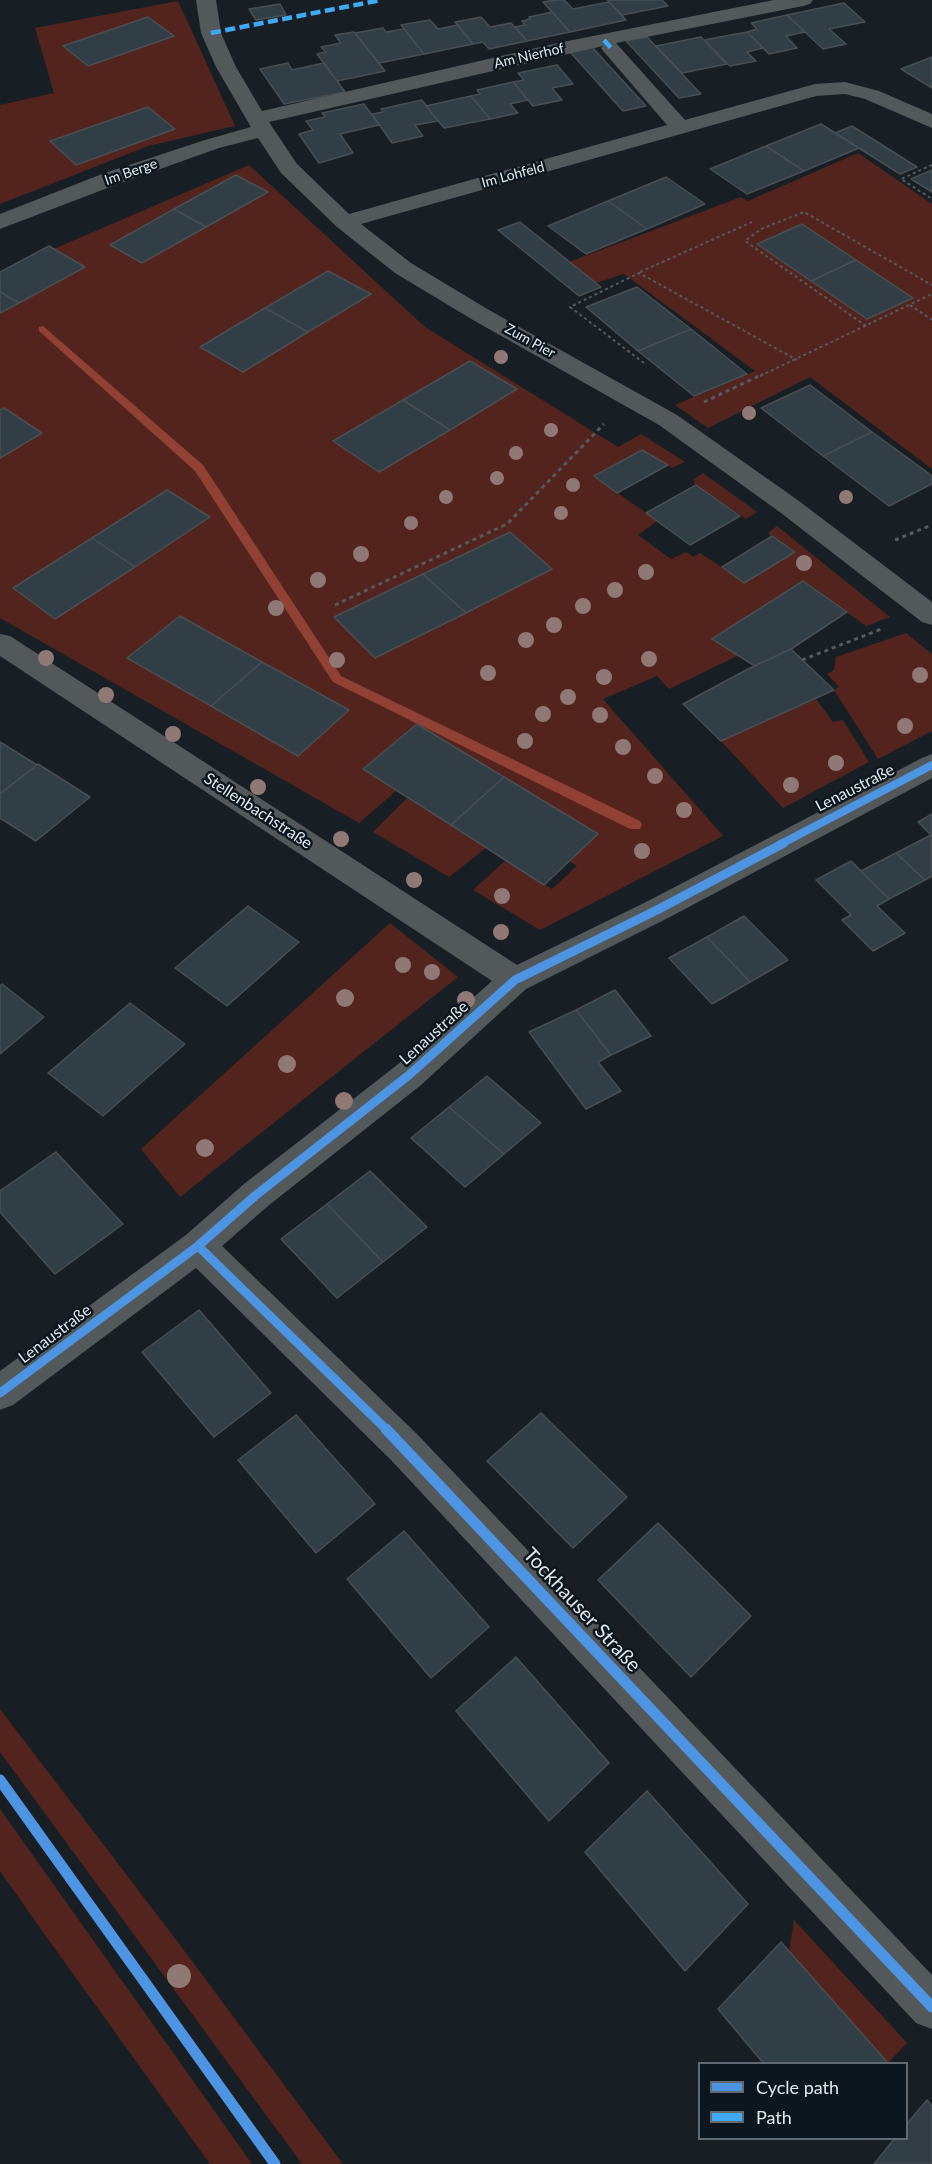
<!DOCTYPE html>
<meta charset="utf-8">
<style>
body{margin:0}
#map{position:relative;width:932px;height:2164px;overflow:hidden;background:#181f24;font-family:Lato,sans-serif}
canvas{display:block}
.legend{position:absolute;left:698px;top:2062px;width:210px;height:78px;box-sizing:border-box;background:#0b161e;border:2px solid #616a72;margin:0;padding:8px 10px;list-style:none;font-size:18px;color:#e1e9ef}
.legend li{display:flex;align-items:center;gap:12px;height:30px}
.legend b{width:30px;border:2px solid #616a72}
</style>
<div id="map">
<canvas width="932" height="2164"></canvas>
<ul class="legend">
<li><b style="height:8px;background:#4d94e3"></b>Cycle path</li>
<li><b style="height:8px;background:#3fa9f5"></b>Path</li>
</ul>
</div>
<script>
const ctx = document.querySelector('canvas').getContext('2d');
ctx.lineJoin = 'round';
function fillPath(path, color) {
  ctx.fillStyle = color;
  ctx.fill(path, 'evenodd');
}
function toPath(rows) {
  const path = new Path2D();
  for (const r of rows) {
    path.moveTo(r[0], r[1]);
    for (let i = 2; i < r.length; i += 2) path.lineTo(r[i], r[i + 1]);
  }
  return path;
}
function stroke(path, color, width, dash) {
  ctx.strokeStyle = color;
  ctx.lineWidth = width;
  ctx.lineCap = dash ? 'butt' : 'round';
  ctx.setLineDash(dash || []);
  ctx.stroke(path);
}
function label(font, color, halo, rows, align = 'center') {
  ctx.font = font + ' Lato,sans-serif';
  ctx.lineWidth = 5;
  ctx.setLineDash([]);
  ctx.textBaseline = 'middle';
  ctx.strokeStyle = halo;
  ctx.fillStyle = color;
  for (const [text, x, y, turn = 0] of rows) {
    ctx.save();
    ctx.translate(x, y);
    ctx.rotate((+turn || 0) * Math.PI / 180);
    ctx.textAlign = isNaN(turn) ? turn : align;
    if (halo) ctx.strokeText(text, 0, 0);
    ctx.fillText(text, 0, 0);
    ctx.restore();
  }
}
fillPath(toPath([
 [178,1,235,126,148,146,0,204,0,105,54,93,35,28],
 [858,153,932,204,932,469,810,377,708,428,675,405,755,371,624,274,596,283,569,262,741,197,748,201],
 [249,165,425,327,618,447,641,434,685,462,672,468,642,450,594,476,657,521,638,535,671,559,686,552,694,557,700,553,744,582,794,552,768,533,777,526,890,617,866,626,803,581,712,639,739,655,669,689,657,676,603,699,723,836,540,930,473,890,506,860,552,889,577,866,569,861,417,724,363,769,396,791,359,823,0,618,0,272],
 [703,473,757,512,746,519,696,485,693,480],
 [906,633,932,654,932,731,878,759,834,690,839,687,827,674,834,670,836,657],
 [816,699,833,722,843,720,869,762,783,808,721,741],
 [407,798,451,825,486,848,449,877,373,832],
 [390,923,458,977,180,1197,141,1149],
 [0,1709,180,1945,343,2164,302,2164,0,1752],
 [0,1809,252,2164,210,2164,40,1928,0,1871],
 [794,1920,907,2043,888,2063,789,1952]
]), '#53241d');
fillPath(toPath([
 [43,326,203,465,341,676,640,821,642,825,640,829,630,829,333,682,195,471,39,331,39,327,43,326]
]), '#904133');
const building = toPath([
 [555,0,564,0,573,9,609,2,626,20,570,32,543,2,555,0],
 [607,0,662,0,668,6,622,15,607,0],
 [844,3,865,22,829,29,846,44,823,49,787,15,844,3],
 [280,4,286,15,256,20,249,9,280,4],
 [552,12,570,32,527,41,515,27,525,25,522,21,530,19,529,17,552,12],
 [787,15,805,32,786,36,797,48,769,54,747,32,757,29,751,23,787,15],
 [148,17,174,36,88,66,63,46,148,17],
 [481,17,490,27,511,23,527,41,489,49,483,42,473,44,455,22,481,17],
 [430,20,438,29,458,25,473,44,424,54,401,25,430,20],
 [383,28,386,32,404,29,424,54,379,63,355,33,383,28],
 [354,32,385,71,337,81,317,54,326,52,321,47,341,43,335,35,354,32],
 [747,32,763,48,747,52,756,61,730,66,704,40,747,32],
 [647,37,701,94,679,98,626,41,647,37],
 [701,37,727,64,682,73,656,46,701,37],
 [592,47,646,106,623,111,570,52,592,47],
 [932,57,932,88,901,69,932,57],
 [288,63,292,70,324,63,345,92,284,104,260,69,288,63],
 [557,65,573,84,552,88,562,100,533,106,513,82,524,80,518,73,557,65],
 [513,82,528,100,510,104,518,113,490,119,471,96,480,94,477,90,513,82],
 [471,96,490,119,444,128,426,106,471,96],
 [422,100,438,121,415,125,423,136,392,143,372,114,383,112,381,109,422,100],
 [364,104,379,125,340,134,353,153,319,163,299,134,313,130,306,121,325,117,322,113,364,104],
 [148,107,175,129,76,165,50,141,148,107],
 [821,124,859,148,804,171,766,146,821,124],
 [852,126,917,167,900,174,835,133,852,126],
 [766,146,804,171,747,194,710,169,766,146],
 [932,170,932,192,911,179,932,170],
 [236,175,268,192,206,227,174,209,236,175],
 [666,177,705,204,647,229,608,201,666,177],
 [608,201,647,229,586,254,548,226,608,201],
 [174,209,206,227,142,263,110,245,174,209],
 [520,222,596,283,601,287,579,296,498,230,520,222],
 [802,224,856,260,811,281,757,244,802,224],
 [49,246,85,267,19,303,0,292,0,272,49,246],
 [856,260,913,298,867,319,811,281,856,260],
 [328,271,371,294,308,332,265,308,328,271],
 [637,287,691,329,638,351,586,307,637,287],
 [0,292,19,303,0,313,0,292],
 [265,308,308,332,243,372,200,347,265,308],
 [691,329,747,374,694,396,638,351,691,329],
 [470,361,517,389,450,430,403,400,470,361],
 [810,385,872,432,823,456,761,408,810,385],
 [403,400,450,430,379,472,333,441,403,400],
 [4,408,42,433,0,458,0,410,4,408],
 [872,432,932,476,932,484,889,506,823,456,872,432],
 [642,450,668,465,617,493,594,476,642,450],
 [696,485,740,516,690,545,646,513,696,485],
 [167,490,210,517,135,567,92,538,167,490],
 [510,532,552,569,466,613,423,574,510,532],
 [772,536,795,552,744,583,722,567,772,536],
 [92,538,135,567,55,619,13,588,92,538],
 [423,574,466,613,375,658,334,617,423,574],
 [803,581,847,612,791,649,755,666,712,639,803,581],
 [180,616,262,662,211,706,127,658,180,616],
 [791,649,834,690,721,741,683,704,746,670,791,649],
 [262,662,349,710,298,756,211,706,262,662],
 [417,724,504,777,451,825,363,769,417,724],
 [0,742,37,765,0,794,0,742],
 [38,764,90,797,36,841,0,818,0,794,38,764],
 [504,777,598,834,544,885,451,825,504,777],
 [932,814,932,836,918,822,932,814],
 [931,835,932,876,925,880,896,853,931,835],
 [896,853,925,880,889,899,861,871,896,853],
 [851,861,889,899,877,906,905,933,873,951,842,920,851,915,816,880,851,861],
 [248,906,299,942,227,1006,175,968,248,906],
 [744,916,788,960,750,982,707,937,744,916],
 [707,937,750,982,712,1004,669,958,707,937],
 [2,984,44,1017,0,1054,0,986,2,984],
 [615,990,651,1036,611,1055,576,1010,615,990],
 [130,1003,185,1044,103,1116,48,1073,130,1003],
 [576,1010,611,1055,598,1062,621,1091,586,1109,529,1032,576,1010],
 [487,1076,541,1123,504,1154,449,1107,487,1076],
 [449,1107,504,1154,465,1187,411,1138,449,1107],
 [56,1152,123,1224,55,1274,0,1212,0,1191,56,1152],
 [370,1171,427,1227,383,1262,327,1204,370,1171],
 [327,1204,383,1262,337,1298,281,1239,327,1204],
 [199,1310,271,1393,214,1437,142,1352,199,1310],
 [541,1413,627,1497,573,1548,487,1461,541,1413],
 [296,1415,375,1504,316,1553,238,1460,296,1415],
 [658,1523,751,1616,691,1677,598,1580,658,1523],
 [404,1531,489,1627,431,1678,347,1579,404,1531],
 [516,1657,609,1763,549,1821,456,1711,516,1657],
 [647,1791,748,1904,685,1971,585,1852,647,1791],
 [781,1942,888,2063,888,2064,764,2064,718,2009,781,1942],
 [927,2100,932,2106,932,2164,874,2164,895,2138,906,2138,906,2125,927,2100]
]);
fillPath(building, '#323e46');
stroke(building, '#484e52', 1.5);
stroke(toPath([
 [932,165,901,179,932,199],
 [640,272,752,222],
 [910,305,932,320],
 [866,326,745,241,761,229,804,212,932,285],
 [644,363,570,307,639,273,797,360],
 [760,376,932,294]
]), '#545a5d', 2, [3, 3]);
stroke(toPath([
 [704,402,763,374],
 [895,540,932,525],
 [335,605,507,524,604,424],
 [802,660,884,628]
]), '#545a5d', 3, [4, 4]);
fillPath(toPath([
 [196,0,216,0,221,33,236,67,262,111,558,43,774,0,813,0,810,4,803,6,616,43,685,120,815,84,845,82,879,91,932,114,932,128,865,99,845,94,816,96,361,224,411,263,489,310,677,415,799,501,932,602,932,625,922,622,781,513,659,425,473,320,395,273,337,227,281,173,258,138,219,148,118,184,0,229,0,214,102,174,205,140,251,127,216,67,201,33,196,0],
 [603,46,601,48,604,52,667,125,349,214,297,164,269,122,603,46],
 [0,634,10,636,517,965,646,902,922,758,932,754,932,778,668,918,526,989,421,1085,268,1206,222,1246,417,1434,932,1975,932,2029,916,2023,391,1460,196,1268,13,1405,0,1410,0,1371,186,1235,244,1184,397,1065,492,981,0,656,0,634]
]), '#53585b');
stroke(toPath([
 [211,33,381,0],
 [604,40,611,48]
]), '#3fa9f5', 4.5, [10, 4.5]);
stroke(toPath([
 [781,844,932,765]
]), '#4d94e3', 8);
stroke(toPath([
 [198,1246,388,1431],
 [0,1393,198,1246,256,1195,409,1075,515,980,657,910,784,843]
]), '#4d94e3', 9);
stroke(toPath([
 [386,1429,932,2007],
 [0,1780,275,2164]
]), '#4d94e3', 11);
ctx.fillStyle = '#907874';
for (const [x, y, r] of [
 [501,357,7],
 [749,413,7],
 [551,430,7],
 [516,453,7],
 [497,478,7],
 [573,485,7],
 [446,497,7],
 [846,497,7],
 [561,513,7],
 [411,523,7],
 [361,554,8],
 [804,563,8],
 [646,572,8],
 [318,580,8],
 [615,590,8],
 [583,606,8],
 [276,608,8],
 [554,625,8],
 [526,640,8],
 [46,658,8],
 [649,659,8],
 [337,660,8],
 [488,673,8],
 [920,675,8],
 [604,677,8],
 [106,695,8],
 [568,697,8],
 [543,714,8],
 [600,715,8],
 [905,726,8],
 [173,734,8],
 [525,741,8],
 [623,747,8],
 [836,763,8],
 [655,776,8],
 [791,785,8],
 [258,787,8],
 [684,810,8],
 [341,839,8],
 [642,851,8],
 [414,880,8],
 [502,896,8],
 [501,932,8],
 [403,965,8],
 [432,972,8],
 [345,998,9],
 [466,1000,9],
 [287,1064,9],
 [344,1101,9],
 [205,1148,9],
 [179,1976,12]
]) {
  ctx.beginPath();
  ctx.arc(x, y, r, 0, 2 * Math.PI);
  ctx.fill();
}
label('14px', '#e1e9ef', '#0b161e', [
 ["Am Nierhof",529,56,-13],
 ["Im Berge",131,172,-19],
 ["Im Lohfeld",513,175,-15],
 ["Zum Pier",530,341,29]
]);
label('16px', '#e1e9ef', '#0b161e', [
 ["Lenaustraße",855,788,-27],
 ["Stellenbachstraße",258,811,33],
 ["Lenaustraße",434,1033,-42],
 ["Lenaustraße",55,1334,-37]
]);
label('20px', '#e1e9ef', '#0b161e', [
 ["Tockhauser Straße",582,1610,47]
]);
</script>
